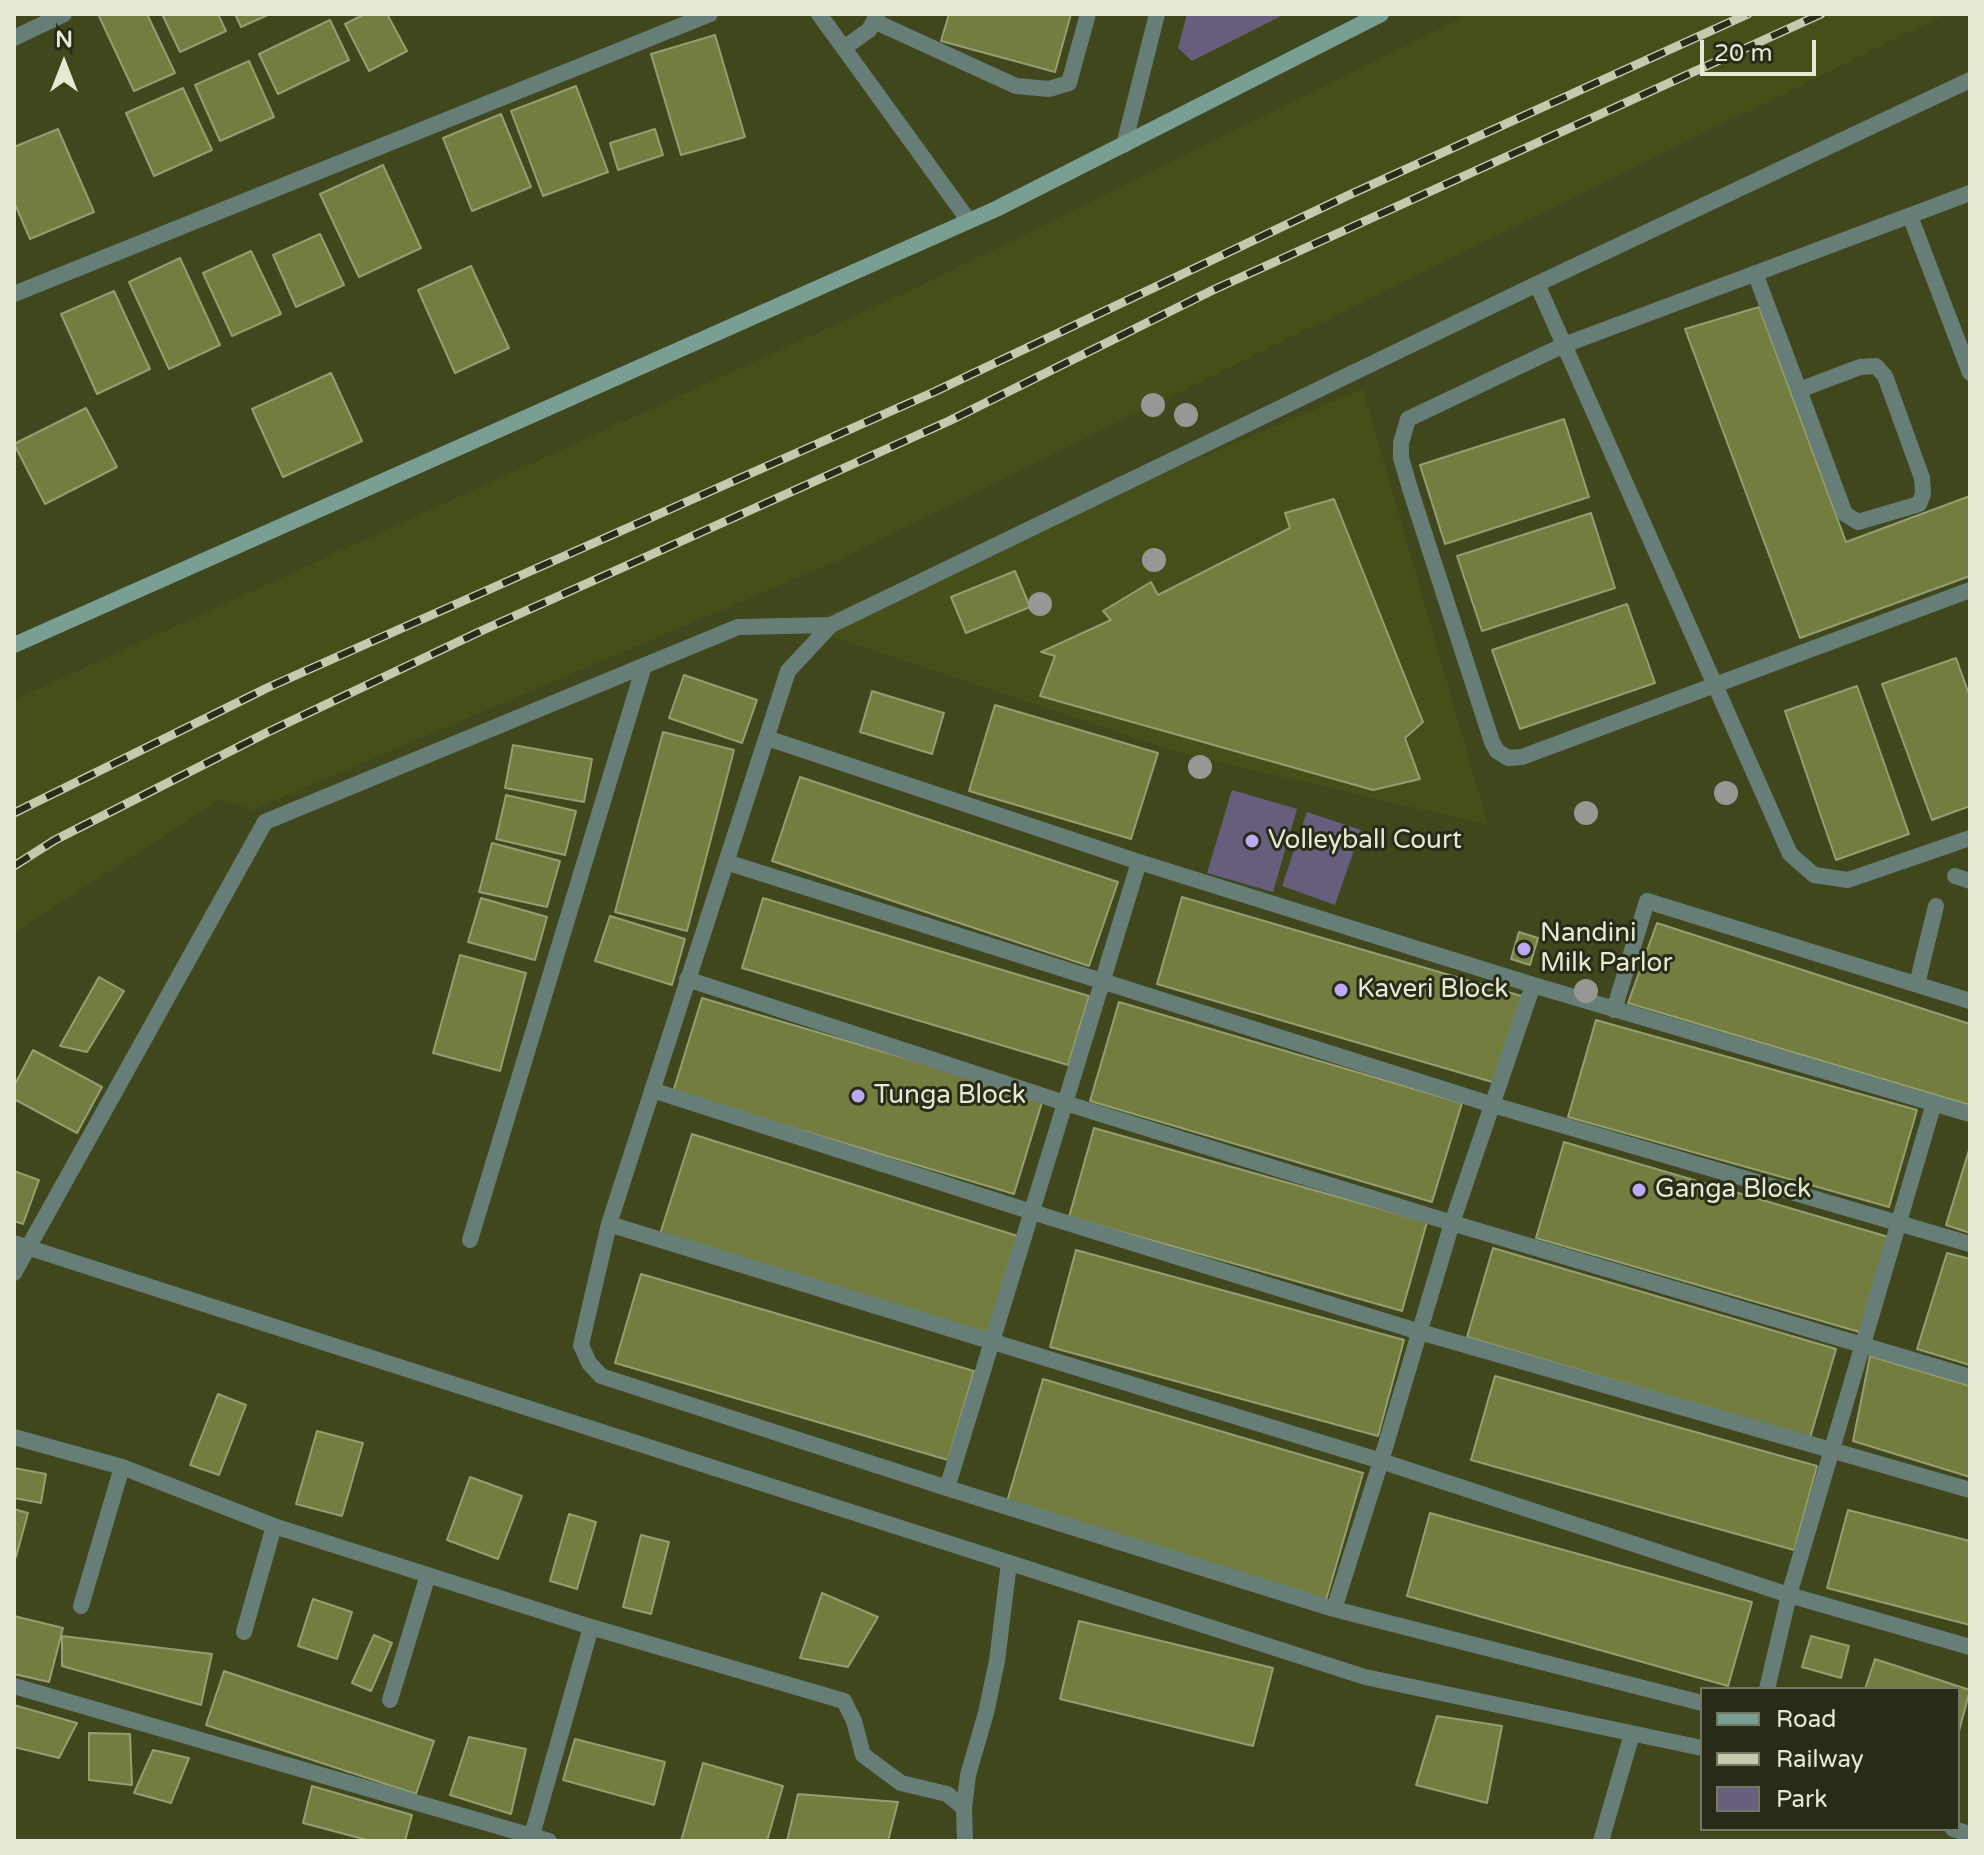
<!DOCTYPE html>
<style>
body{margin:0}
#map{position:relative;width:1984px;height:1855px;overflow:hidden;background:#40471c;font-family:"Varela Round",sans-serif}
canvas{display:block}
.frame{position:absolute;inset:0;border:16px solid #e5ead3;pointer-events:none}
.legend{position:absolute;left:1700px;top:1687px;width:260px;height:144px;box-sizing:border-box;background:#282b18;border:2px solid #747763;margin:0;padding:10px 14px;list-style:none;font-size:24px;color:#e5ead3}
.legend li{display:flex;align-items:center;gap:16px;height:40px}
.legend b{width:40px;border:2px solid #747763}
.north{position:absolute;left:24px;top:24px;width:80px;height:80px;-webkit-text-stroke:6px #282b18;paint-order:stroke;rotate:0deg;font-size:22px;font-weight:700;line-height:32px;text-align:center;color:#e5ead3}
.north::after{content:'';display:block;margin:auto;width:28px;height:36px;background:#e5ead3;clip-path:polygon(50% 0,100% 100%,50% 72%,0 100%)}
.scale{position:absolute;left:1700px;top:40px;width:116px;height:36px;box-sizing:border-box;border:4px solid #e5ead3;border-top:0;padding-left:10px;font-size:24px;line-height:28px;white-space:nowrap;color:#e5ead3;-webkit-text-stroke:6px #282b18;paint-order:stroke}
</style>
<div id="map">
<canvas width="1984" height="1855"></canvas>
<div class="frame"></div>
<ul class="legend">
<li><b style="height:10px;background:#799f95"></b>Road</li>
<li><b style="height:10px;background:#c5caaf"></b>Railway</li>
<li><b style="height:22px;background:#675e7e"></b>Park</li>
</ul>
<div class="north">N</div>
<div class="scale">20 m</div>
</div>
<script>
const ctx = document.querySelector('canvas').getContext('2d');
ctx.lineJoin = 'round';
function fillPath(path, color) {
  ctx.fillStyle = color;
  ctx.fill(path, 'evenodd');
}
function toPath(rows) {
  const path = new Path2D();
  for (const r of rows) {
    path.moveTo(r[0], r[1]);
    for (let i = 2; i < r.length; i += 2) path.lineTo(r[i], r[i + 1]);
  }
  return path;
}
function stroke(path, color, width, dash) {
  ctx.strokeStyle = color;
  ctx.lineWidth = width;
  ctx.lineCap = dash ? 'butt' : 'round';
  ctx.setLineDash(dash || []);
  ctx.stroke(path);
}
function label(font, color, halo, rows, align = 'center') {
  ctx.font = font + ' "Varela Round",sans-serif';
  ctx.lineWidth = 6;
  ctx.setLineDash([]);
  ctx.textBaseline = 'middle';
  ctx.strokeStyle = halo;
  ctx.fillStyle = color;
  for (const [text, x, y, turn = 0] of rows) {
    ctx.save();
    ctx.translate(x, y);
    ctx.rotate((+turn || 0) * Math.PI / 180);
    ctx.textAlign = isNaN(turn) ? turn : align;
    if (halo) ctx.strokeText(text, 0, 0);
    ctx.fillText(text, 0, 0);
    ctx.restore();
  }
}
fillPath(toPath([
 [1470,14,1946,14,839,560,252,810,221,799,14,933,14,700,918,287],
 [1363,389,1488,825,1185,754,800,626]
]), '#464e1a');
fillPath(toPath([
 [1187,14,1285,14,1192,61,1178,48],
 [1232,790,1297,809,1273,892,1207,873],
 [1307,812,1361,830,1335,905,1282,886]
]), '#675e7e');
const building = toPath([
 [98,14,147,14,175,73,134,91,98,14],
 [162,14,218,14,226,31,180,52,162,14],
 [235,14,270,14,241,27,235,14],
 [365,14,387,14,407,51,369,71,345,24,365,14],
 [949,14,1071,14,1055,72,941,41,949,14],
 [330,20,349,60,278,94,259,54,330,20],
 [715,35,745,137,681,155,651,54,715,35],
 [249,61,274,117,220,141,195,85,249,61],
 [576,86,608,172,543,196,511,111,576,86],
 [183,88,212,150,154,176,126,113,183,88],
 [501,114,531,187,472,211,443,138,501,114],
 [58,129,94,212,30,239,14,202,14,147,58,129],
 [655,129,663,155,618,170,610,143,655,129],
 [383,165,421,248,359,277,320,194,383,165],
 [320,234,344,285,296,307,273,255,320,234],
 [251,251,281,314,232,336,203,273,251,251],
 [180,258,220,345,169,369,129,282,180,258],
 [471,266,509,348,455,373,418,290,471,266],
 [114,291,150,369,97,394,61,314,114,291],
 [1759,307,1846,542,1970,496,1970,576,1800,638,1685,329,1759,307],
 [331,373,362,441,283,477,252,409,331,373],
 [86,408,117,467,45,504,14,444,86,408],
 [1564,419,1589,497,1445,544,1420,465,1564,419],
 [1334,499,1423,722,1405,738,1420,779,1373,790,1040,696,1055,656,1041,652,1111,620,1103,611,1151,582,1158,595,1290,528,1285,513,1334,499],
 [1591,513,1615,588,1482,631,1457,556,1591,513],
 [1015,571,1030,607,966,633,951,597,1015,571],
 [1627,604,1655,683,1520,729,1492,650,1627,604],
 [1956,658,1970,697,1970,806,1932,820,1882,684,1956,658],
 [684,675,757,700,742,743,669,718,684,675],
 [1857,686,1909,834,1836,860,1785,711,1857,686],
 [872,691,944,713,932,754,860,732,872,691],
 [995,705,1158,753,1131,839,969,791,995,705],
 [663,732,734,750,687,931,615,912,663,732],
 [513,745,592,759,584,802,505,788,513,745],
 [800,777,1118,882,1089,966,772,861,800,777],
 [506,795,576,811,565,855,496,839,506,795],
 [492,843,560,861,547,907,479,892,492,843],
 [1182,897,1525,997,1499,1084,1157,984,1182,897],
 [481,898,547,917,535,960,468,942,481,898],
 [763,898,1089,996,1068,1065,742,968,763,898],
 [610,916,685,939,672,985,595,961,610,916],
 [1657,923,1970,1024,1970,1105,1628,1003,1657,923],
 [1519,932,1538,938,1530,965,1511,959,1519,932],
 [460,955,526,973,500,1071,433,1053,460,955],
 [99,977,124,991,87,1052,60,1046,99,977],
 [702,998,1043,1099,1014,1194,673,1092,702,998],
 [1119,1002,1462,1103,1432,1202,1090,1101,1119,1002],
 [1596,1020,1917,1110,1889,1207,1568,1117,1596,1020],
 [33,1050,102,1087,77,1133,14,1099,14,1086,33,1050],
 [1094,1128,1427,1222,1402,1311,1069,1217,1094,1128],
 [692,1134,1021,1237,989,1336,660,1234,692,1134],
 [1564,1142,1892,1238,1863,1333,1536,1238,1564,1142],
 [1970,1147,1970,1233,1946,1225,1970,1147],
 [14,1171,39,1180,23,1224,14,1221,14,1171],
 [1493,1248,1836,1349,1810,1438,1467,1337,1493,1248],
 [1076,1250,1404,1340,1378,1436,1050,1347,1076,1250],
 [1947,1253,1970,1259,1970,1365,1917,1349,1947,1253],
 [641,1274,974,1371,948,1460,615,1363,641,1274],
 [1870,1356,1970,1386,1970,1477,1853,1441,1870,1356],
 [1495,1376,1817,1466,1794,1550,1471,1460,1495,1376],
 [1043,1379,1363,1473,1326,1600,1006,1505,1043,1379],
 [218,1394,246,1405,219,1475,190,1465,218,1394],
 [317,1431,363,1443,342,1516,296,1504,317,1431],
 [14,1468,46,1474,41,1503,14,1498,14,1468],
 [470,1477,522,1496,498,1559,447,1540,470,1477],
 [14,1509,28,1513,16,1557,14,1556,14,1509],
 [1848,1510,1970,1541,1970,1625,1827,1588,1848,1510],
 [1430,1513,1752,1602,1728,1686,1407,1596,1430,1513],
 [569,1514,596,1522,577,1589,550,1581,569,1514],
 [641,1535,669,1542,651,1614,623,1607,641,1535],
 [822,1593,878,1617,848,1667,800,1658,822,1593],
 [313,1599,352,1612,337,1659,298,1646,313,1599],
 [14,1616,63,1628,49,1682,14,1674,14,1616],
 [1079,1621,1273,1668,1253,1746,1060,1699,1079,1621],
 [374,1635,392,1643,371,1691,352,1683,374,1635],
 [62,1636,212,1654,201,1705,62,1666,62,1636],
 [1811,1636,1849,1646,1841,1678,1802,1667,1811,1636],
 [1875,1659,1970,1690,1959,1731,1958,1689,1865,1689,1875,1659],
 [224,1671,434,1741,416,1794,206,1725,224,1671],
 [14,1705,77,1723,59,1758,14,1747,14,1705],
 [1437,1716,1502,1726,1487,1803,1416,1785,1437,1716],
 [89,1733,130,1734,132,1785,89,1780,89,1733],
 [469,1737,526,1749,511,1814,450,1795,469,1737],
 [575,1739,665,1762,654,1805,563,1780,575,1739],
 [153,1750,189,1758,171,1803,134,1793,153,1750],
 [703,1763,783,1786,767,1841,681,1841,703,1763],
 [312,1786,412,1815,405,1841,371,1841,303,1823,312,1786],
 [798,1794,898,1802,888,1841,787,1841,798,1794]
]);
fillPath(building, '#737d40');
stroke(building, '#959e70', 2);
stroke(toPath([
 [819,14,969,221],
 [876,22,1016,86,1049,89,1069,83,1088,14],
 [14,38,64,14],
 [844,48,869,30,878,14],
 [1124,145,1157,14],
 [1970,193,1564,345,1408,419,1401,443,1401,458,1411,492,1492,742,1497,751,1508,758,1522,757,1970,590],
 [1910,216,1970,373],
 [1755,273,1799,390,1845,514,1858,522,1919,504,1923,494,1922,478,1885,376,1876,366,1860,367,1799,390],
 [1537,284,1790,854,1814,875,1848,880,1970,838],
 [14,294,710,14],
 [767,738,1139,862,1533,985,1970,1114],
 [726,862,1493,1105,1970,1244],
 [1955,876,1970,881],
 [687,979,1065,1103,1452,1223,1970,1377],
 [1917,984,1936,906],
 [1614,1010,1647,901,1970,1001],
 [652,1090,1032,1212,1420,1332,1970,1490],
 [609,1224,1381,1461,1789,1595,1970,1647],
 [470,1240,644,666],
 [14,1243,1365,1677,1702,1748],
 [14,1273,265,822,738,627,831,625],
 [14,1437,122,1467,274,1526,591,1627,844,1701,854,1721,863,1755,901,1783,947,1794,964,1808,965,1841],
 [947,1488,1139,862],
 [81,1606,122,1467],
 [1334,1609,1381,1461,1452,1223,1533,985],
 [244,1632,274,1526],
 [14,1686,549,1841],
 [1767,1689,1789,1595,1934,1103],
 [390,1700,428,1575],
 [1702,1703,1334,1609,947,1488,601,1376,589,1363,581,1345,609,1224,788,671,831,625,1537,284,1970,80],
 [964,1808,968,1775,986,1713,997,1661,1009,1563],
 [1953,1829,1970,1834],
 [532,1835,591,1627],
 [1601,1841,1632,1734]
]), '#677e78', 16);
stroke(toPath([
 [14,645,996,209,1381,14]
]), '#799f95', 16);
const rail = toPath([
 [14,813,267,688,934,392,1349,195,1748,14],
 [14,866,55,840,268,732,481,631,949,421,1213,290,1821,14]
]);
stroke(rail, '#c5caaf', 9);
stroke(rail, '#282b18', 6, [18]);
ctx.fillStyle = '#999796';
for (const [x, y] of [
 [1153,405],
 [1186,415],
 [1154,560],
 [1040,604],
 [1200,767],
 [1726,793],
 [1586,813],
 [1586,991]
]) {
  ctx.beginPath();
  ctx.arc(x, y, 12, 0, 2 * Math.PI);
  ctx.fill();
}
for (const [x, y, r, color] of [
 [1252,841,8,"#bea9f4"],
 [1524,949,8,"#bea9f4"],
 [1341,990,8,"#bea9f4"],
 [858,1096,8,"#bea9f4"],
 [1639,1190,8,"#bea9f4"]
]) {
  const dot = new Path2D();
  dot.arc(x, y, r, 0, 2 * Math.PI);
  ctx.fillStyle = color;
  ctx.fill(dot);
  stroke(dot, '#282b18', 3);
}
label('26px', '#e5ead3', '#282b18', [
 ["Volleyball Court",1268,841],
 ["Nandini",1540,934],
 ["Milk Parlor",1540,964],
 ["Kaveri Block",1357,990],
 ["Tunga Block",874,1096],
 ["Ganga Block",1655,1190]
], 'left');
</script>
